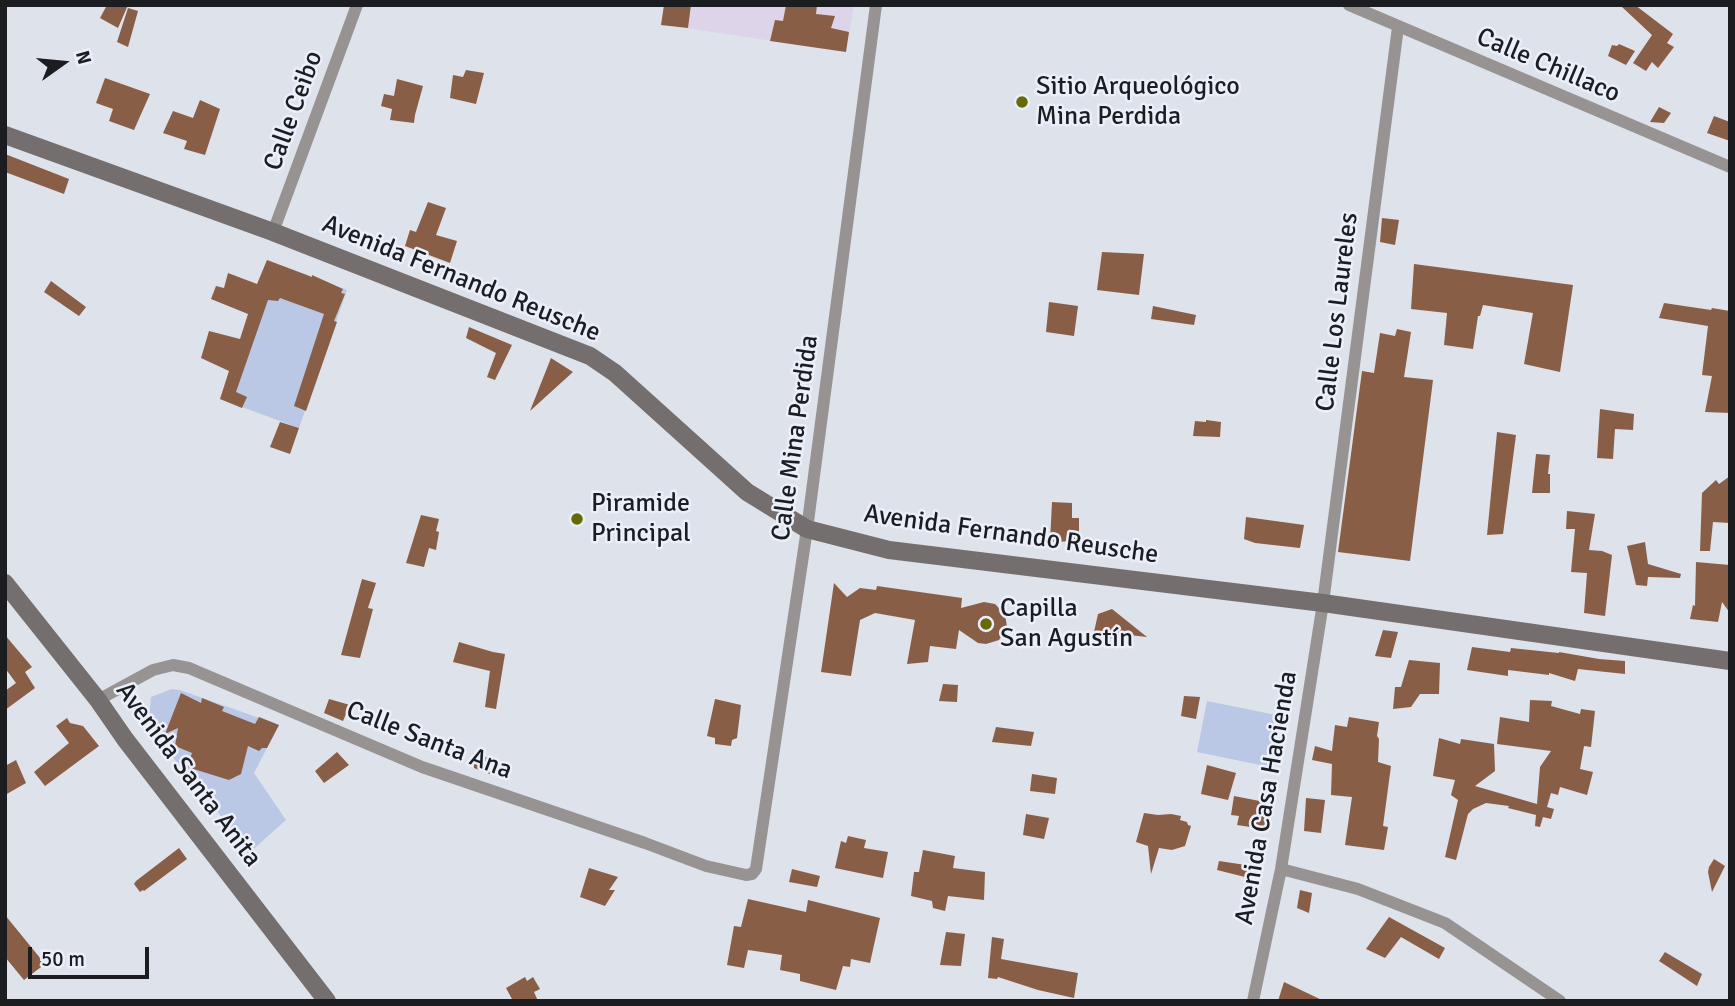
<!DOCTYPE html>
<meta charset="utf-8">
<style>
body{margin:0}
#map{position:relative;width:1735px;height:1006px;overflow:hidden;background:#dee2eb;font-family:Signika,sans-serif}
canvas{display:block}
.frame{position:absolute;inset:0;border:7px solid #1c1d21;pointer-events:none}
.north{position:absolute;left:28px;top:28px;width:70px;height:70px;-webkit-text-stroke:5px #ebeff9;paint-order:stroke;rotate:75deg;font-size:19px;font-weight:700;line-height:28px;text-align:center;color:#1c1d21}
.north::after{content:'';display:block;margin:auto;width:24px;height:32px;background:#1c1d21;clip-path:polygon(50% 0,100% 100%,50% 72%,0 100%)}
.scale{position:absolute;left:28px;top:947px;width:121px;height:32px;box-sizing:border-box;border:4px solid #1c1d21;border-top:0;padding-left:9px;font-size:21px;line-height:24px;white-space:nowrap;color:#1c1d21;-webkit-text-stroke:5px #ebeff9;paint-order:stroke}
</style>
<div id="map">
<canvas width="1735" height="1006"></canvas>
<div class="frame"></div>
<div class="north">N</div>
<div class="scale">50 m</div>
</div>
<script>
const ctx = document.querySelector('canvas').getContext('2d');
ctx.lineJoin = 'round';
function fillPath(path, color) {
  ctx.fillStyle = color;
  ctx.fill(path, 'evenodd');
}
function toPath(rows) {
  const path = new Path2D();
  for (const r of rows) {
    path.moveTo(r[0], r[1]);
    for (let i = 2; i < r.length; i += 2) path.lineTo(r[i], r[i + 1]);
  }
  return path;
}
function stroke(path, color, width, dash) {
  ctx.strokeStyle = color;
  ctx.lineWidth = width;
  ctx.lineCap = dash ? 'butt' : 'round';
  ctx.setLineDash(dash || []);
  ctx.stroke(path);
}
function label(font, color, halo, rows, align = 'center') {
  ctx.font = font + ' Signika,sans-serif';
  ctx.lineWidth = 5;
  ctx.setLineDash([]);
  ctx.textBaseline = 'middle';
  ctx.strokeStyle = halo;
  ctx.fillStyle = color;
  for (const [text, x, y, turn = 0] of rows) {
    ctx.save();
    ctx.translate(x, y);
    ctx.rotate((+turn || 0) * Math.PI / 180);
    ctx.textAlign = isNaN(turn) ? turn : align;
    if (halo) ctx.strokeText(text, 0, 0);
    ctx.fillText(text, 0, 0);
    ctx.restore();
  }
}
fillPath(toPath([
 [681,5,854,5,846,52,679,27]
]), '#ddd4e9');
fillPath(toPath([
 [267,260,347,290,299,428,220,399],
 [172,689,180,690,279,725,254,773,286,820,248,854,208,798,148,729,151,697],
 [1207,701,1281,716,1270,767,1197,752]
]), '#bac8e6');
fillPath(toPath([
 [107,5,128,5,118,28,100,18],
 [664,5,691,5,688,28,661,25],
 [786,5,817,5,816,14,835,16,831,28,849,32,846,52,770,41,775,20,783,21],
 [1624,5,1635,5,1673,34,1667,43,1674,47,1658,68,1652,62,1646,71,1633,63,1652,35,1622,7],
 [128,8,138,11,128,47,117,42],
 [1619,44,1635,51,1626,65,1608,56,1612,45,1617,46],
 [466,70,484,73,476,104,450,98,453,75,463,77],
 [105,78,150,94,134,130,109,121,113,109,96,103],
 [397,79,423,86,415,115,414,123,390,120,392,109,381,106,384,94,394,96],
 [200,100,220,109,205,155,184,149,187,141,163,133,173,111,193,118],
 [1659,107,1671,113,1664,123,1650,122],
 [1714,116,1730,122,1730,141,1707,133],
 [5,154,69,179,64,194,5,172],
 [428,202,446,208,436,235,457,241,450,263,405,246,410,230,416,232],
 [1382,218,1399,220,1395,245,1380,242],
 [1102,252,1144,254,1139,295,1097,290],
 [267,260,312,277,312,275,343,289,341,293,345,294,334,321,337,322,306,411,294,406,324,314,280,298,278,301,268,300,236,392,247,397,242,408,220,399,229,371,201,358,209,331,240,339,248,314,211,299,216,286,224,288,228,273,257,284],
 [1414,264,1573,285,1560,372,1524,364,1533,313,1483,305,1480,316,1478,316,1473,349,1444,345,1447,313,1411,309],
 [51,281,86,307,79,316,44,292],
 [1049,302,1078,306,1074,336,1046,332],
 [1664,303,1711,310,1712,308,1730,311,1730,413,1705,412,1712,376,1702,375,1708,326,1659,318],
 [1153,306,1196,315,1194,325,1151,319],
 [469,327,512,345,495,380,487,377,496,353,466,338],
 [1397,329,1411,332,1404,377,1433,380,1410,561,1338,552,1362,371,1374,373,1380,333,1395,336],
 [551,358,573,372,530,411],
 [1600,409,1634,414,1633,430,1615,429,1613,459,1597,458],
 [1206,420,1221,422,1220,437,1193,436,1195,421,1206,422],
 [280,422,299,428,290,454,270,447],
 [1497,432,1516,435,1503,534,1487,535],
 [1536,454,1550,455,1548,474,1550,474,1550,493,1532,493],
 [1730,476,1730,523,1713,522,1710,551,1700,551,1702,493,1716,480,1719,484],
 [1052,502,1072,503,1072,518,1079,518,1079,541,1050,542],
 [1567,511,1595,514,1589,550,1602,551,1612,555,1605,616,1584,613,1587,573,1571,572,1575,529,1566,529],
 [421,515,439,519,436,531,439,532,436,550,429,548,424,567,406,563],
 [1246,517,1304,525,1300,548,1255,543,1244,539],
 [1645,542,1648,564,1681,574,1680,578,1648,577,1647,586,1636,585,1627,546],
 [1696,562,1730,565,1730,613,1722,602,1718,622,1690,619,1693,605,1695,606],
 [362,579,376,583,368,608,373,609,360,658,341,655],
 [834,583,847,597,860,588,876,590,877,586,962,598,961,608,984,602,995,604,1005,614,1007,627,999,640,986,644,978,643,959,630,956,649,930,646,928,662,907,664,915,620,875,613,860,620,851,676,821,672],
 [1112,609,1147,637,1120,634,1109,639,1094,632,1098,614],
 [1383,630,1398,632,1391,658,1375,656],
 [5,635,32,667,25,672,35,688,5,710,5,691,16,683,5,668],
 [459,642,493,652,505,654,496,709,485,707,490,671,453,662],
 [1472,647,1510,652,1511,648,1559,653,1559,652,1599,659,1625,661,1625,674,1578,669,1575,681,1549,673,1549,675,1508,670,1508,676,1467,670],
 [1409,660,1440,663,1439,694,1420,694,1411,707,1393,709,1395,687,1401,687],
 [943,684,958,685,957,702,939,701],
 [181,693,201,703,202,698,224,707,222,711,255,724,259,717,279,725,267,748,262,748,259,751,248,746,241,774,229,780,187,767,192,753,175,746,178,728,165,734],
 [1184,696,1200,697,1196,719,1181,716],
 [329,699,350,705,343,721,324,713],
 [715,699,741,705,737,738,732,740,731,746,715,744,715,738,707,736],
 [1530,700,1552,701,1551,706,1580,714,1581,709,1595,711,1591,747,1584,746,1580,769,1593,772,1587,795,1560,787,1558,795,1551,793,1547,807,1554,809,1551,819,1543,817,1540,827,1535,826,1536,815,1508,808,1509,806,1486,803,1473,809,1468,814,1456,860,1445,857,1458,800,1451,795,1455,780,1433,776,1439,738,1460,744,1461,739,1494,744,1495,771,1475,786,1537,804,1540,767,1551,751,1497,744,1500,717,1529,722],
 [1349,717,1379,722,1377,736,1379,739,1378,762,1391,766,1383,826,1388,827,1384,850,1345,845,1352,797,1331,795,1332,764,1312,760,1315,746,1332,751,1335,725,1347,727],
 [67,718,70,723,83,726,99,746,45,786,34,772,69,743,56,726],
 [996,727,1034,732,1031,746,992,742],
 [337,752,349,765,324,783,315,771],
 [473,753,492,759,490,774,474,768],
 [16,760,26,783,5,795,5,766],
 [1207,765,1236,773,1228,800,1201,794],
 [1032,774,1057,778,1055,794,1030,791],
 [1234,796,1270,803,1264,829,1237,825,1239,816,1231,815],
 [1306,798,1325,800,1321,833,1304,831],
 [1144,813,1158,815,1171,814,1181,816,1180,820,1187,822,1188,825,1191,826,1185,846,1172,850,1159,848,1151,874,1148,846,1136,842],
 [1026,814,1049,818,1044,839,1023,835],
 [848,836,866,840,864,848,888,852,883,878,835,868,841,841,846,843],
 [179,848,187,859,144,891,143,890,140,892,134,884,136,881],
 [923,850,955,856,953,868,985,872,984,900,948,896,945,911,933,908,932,901,911,896,914,872,919,872],
 [1714,859,1725,866,1712,892,1708,872,1709,867],
 [1219,861,1259,867,1257,880,1217,870],
 [589,868,618,877,609,890,615,890,605,906,580,897],
 [792,869,820,876,817,887,789,882],
 [1300,890,1312,893,1309,913,1297,908],
 [748,899,806,912,808,900,880,918,870,963,851,959,850,967,843,966,836,990,800,981,800,974,780,970,782,955,748,950,744,968,727,965,734,926,741,927],
 [5,915,45,964,24,980,5,957],
 [1389,917,1445,948,1439,959,1401,937,1385,958,1366,949],
 [946,932,965,934,961,966,940,965],
 [992,937,1004,939,1001,959,1078,973,1074,998,1038,990,998,977,997,979,988,978],
 [1665,952,1702,974,1697,986,1659,961],
 [525,977,527,981,533,977,540,989,534,992,538,1001,513,1001,506,988],
 [1284,982,1324,1001,1278,1001]
]), '#895e46');
stroke(toPath([
 [1349,5,1730,167],
 [273,232,357,5],
 [98,700,153,670,173,665,189,668,422,767,645,843,706,866,746,875,752,874,756,869,807,529,876,5],
 [1281,869,1358,889,1445,923,1560,1001],
 [1253,1001,1281,869,1323,603,1398,27]
]), '#989393', 12);
stroke(toPath([
 [5,135,273,232,590,356,615,373,747,492,807,529,889,550,1323,603,1730,661],
 [5,583,98,700,125,739,327,1001]
]), '#756e6e', 18);
for (const [x, y, r, color] of [
 [1022,102,7,"#676a09"],
 [577,519,7,"#676a09"],
 [986,624,7,"#676a09"]
]) {
  const dot = new Path2D();
  dot.arc(x, y, r, 0, 2 * Math.PI);
  ctx.fillStyle = color;
  ctx.fill(dot);
  stroke(dot, '#ebeff9', 2.5);
}
label('26px', '#1c1d21', '#ebeff9', [
 ["Calle Chillaco",1548,66,23],
 ["Calle Ceibo",294,111,-70],
 ["Avenida Fernando Reusche",461,279,22],
 ["Calle Los Laureles",1338,312,-83],
 ["Calle Mina Perdida",796,438,-82],
 ["Avenida Fernando Reusche",1011,535,8],
 ["Calle Santa Ana",429,741,21],
 ["Avenida Santa Anita",188,775,53],
 ["Avenida Casa Hacienda",1267,798,-80]
]);
label('26px', '#1c1d21', '#ebeff9', [
 ["Sitio Arqueológico",1036,87],
 ["Mina Perdida",1036,117],
 ["Piramide",591,504],
 ["Principal",591,534],
 ["Capilla",1000,609],
 ["San Agustín",1000,639]
], 'left');
</script>
